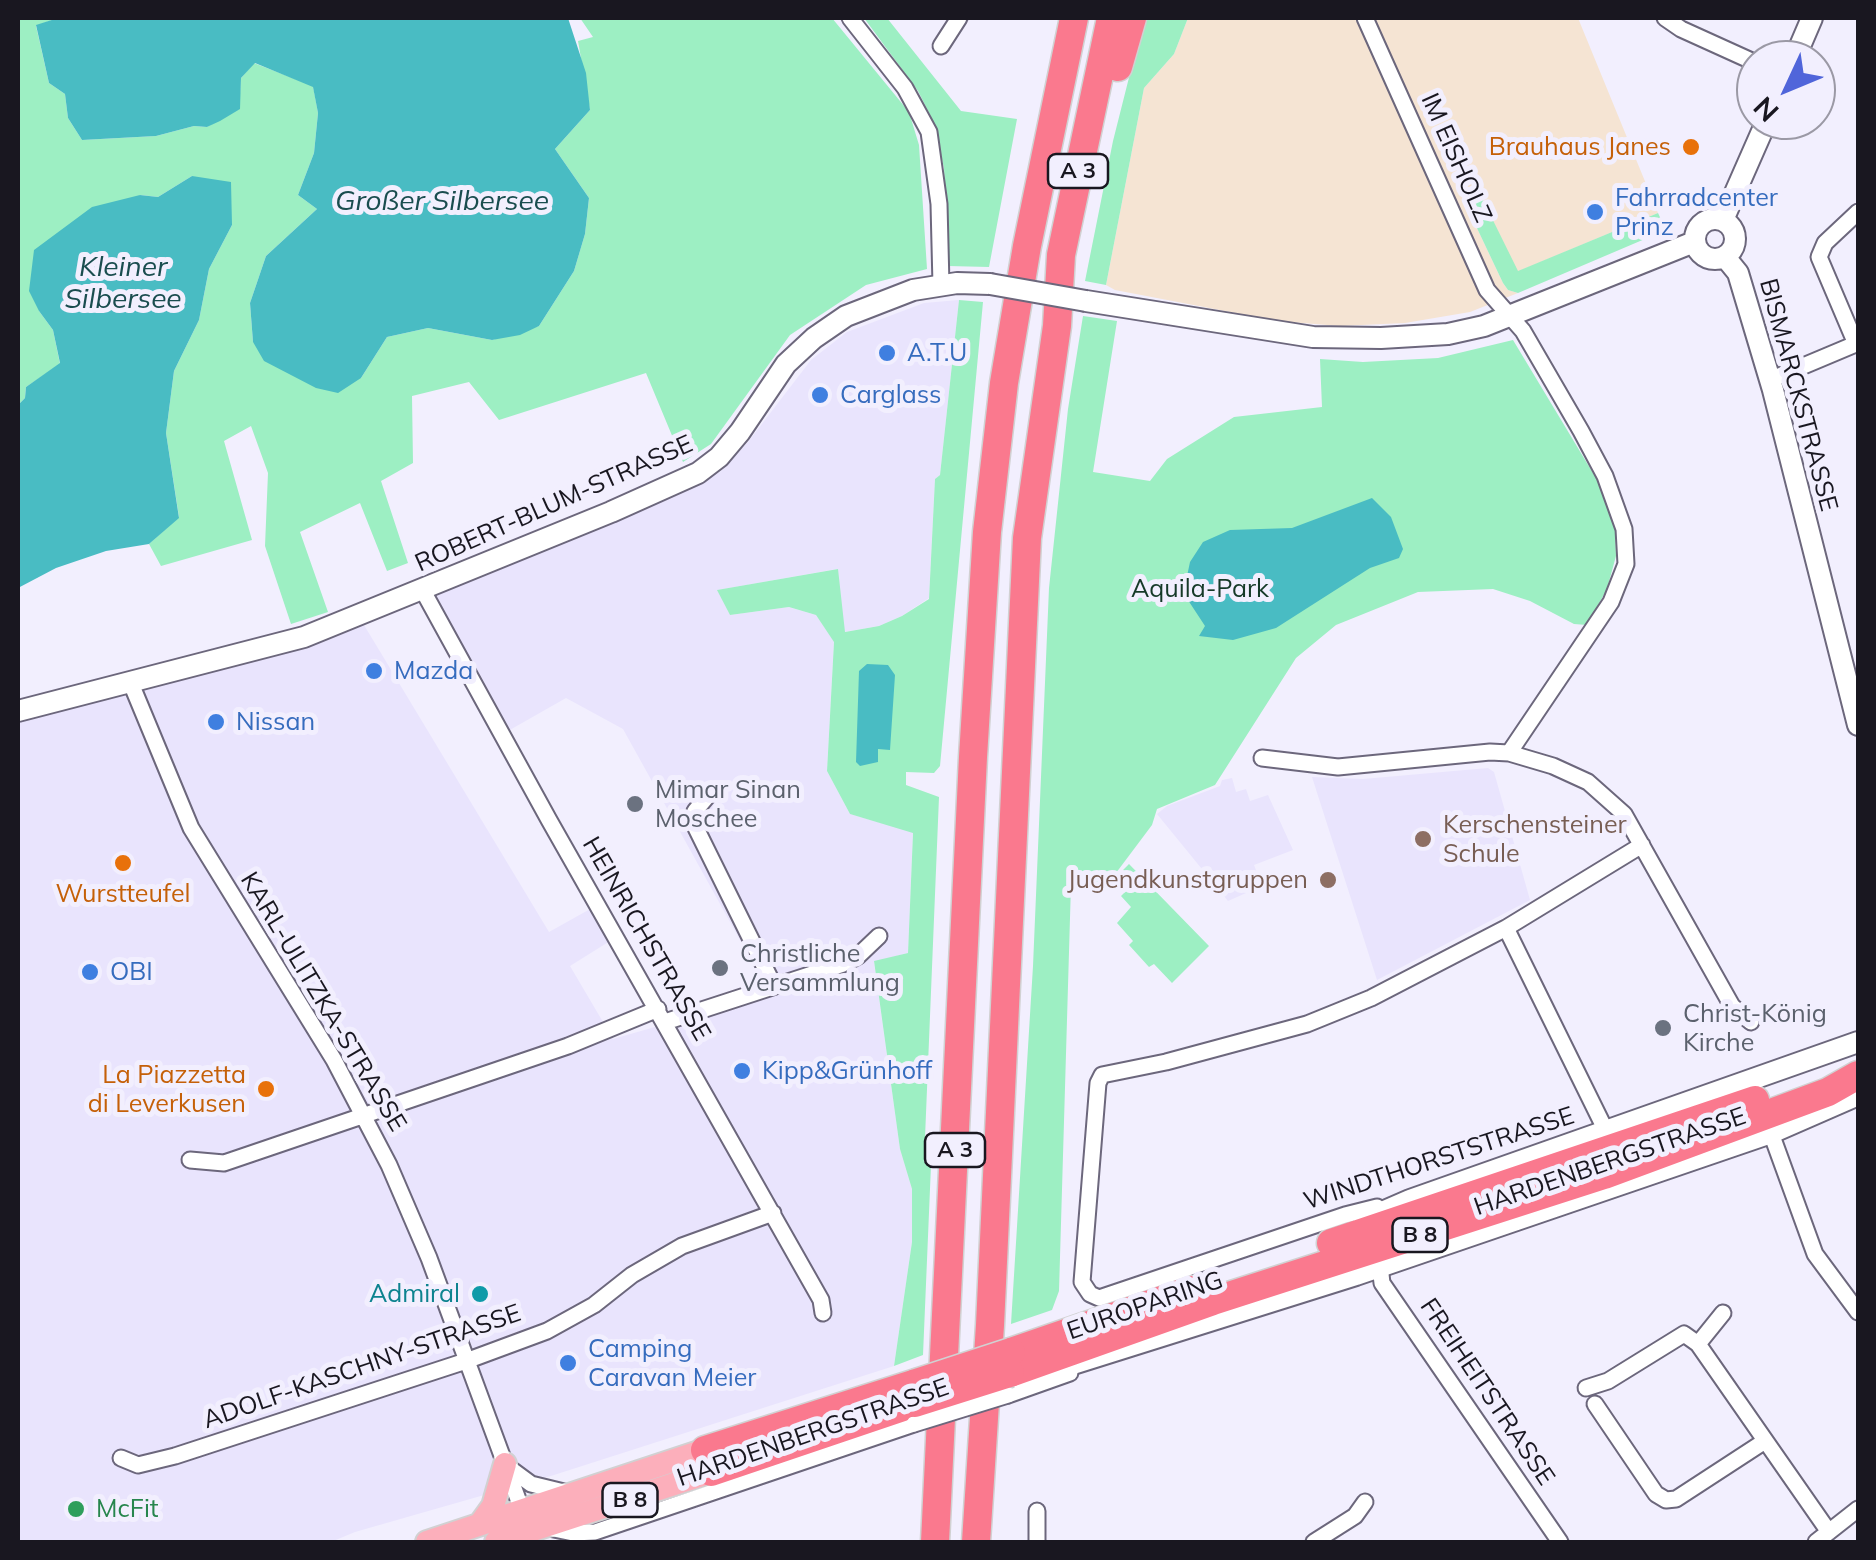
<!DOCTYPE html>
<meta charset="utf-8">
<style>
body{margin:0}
#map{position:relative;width:1876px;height:1560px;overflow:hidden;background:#f2effe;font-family:Mulish,sans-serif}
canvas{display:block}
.frame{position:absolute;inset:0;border:20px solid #191720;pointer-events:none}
.north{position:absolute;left:1736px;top:40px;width:100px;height:100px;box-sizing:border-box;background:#f2effe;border:2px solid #9b99a5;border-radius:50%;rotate:226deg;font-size:28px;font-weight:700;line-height:40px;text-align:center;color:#191720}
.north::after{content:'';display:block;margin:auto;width:35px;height:45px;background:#5065da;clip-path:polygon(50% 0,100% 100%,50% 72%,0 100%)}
</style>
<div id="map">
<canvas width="1876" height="1560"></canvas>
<div class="frame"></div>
<div class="north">N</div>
</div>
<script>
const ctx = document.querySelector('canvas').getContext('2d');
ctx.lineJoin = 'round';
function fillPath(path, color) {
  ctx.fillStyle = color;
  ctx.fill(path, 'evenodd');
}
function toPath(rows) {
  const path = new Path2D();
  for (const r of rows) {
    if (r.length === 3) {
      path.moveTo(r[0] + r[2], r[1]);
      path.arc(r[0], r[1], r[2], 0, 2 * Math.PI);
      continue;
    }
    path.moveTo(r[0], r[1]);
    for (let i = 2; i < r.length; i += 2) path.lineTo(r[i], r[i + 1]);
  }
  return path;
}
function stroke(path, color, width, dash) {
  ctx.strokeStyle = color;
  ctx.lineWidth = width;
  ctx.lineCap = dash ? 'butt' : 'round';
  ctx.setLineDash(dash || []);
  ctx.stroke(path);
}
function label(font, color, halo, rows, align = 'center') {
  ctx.font = font + ' Mulish,sans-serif';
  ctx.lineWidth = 10;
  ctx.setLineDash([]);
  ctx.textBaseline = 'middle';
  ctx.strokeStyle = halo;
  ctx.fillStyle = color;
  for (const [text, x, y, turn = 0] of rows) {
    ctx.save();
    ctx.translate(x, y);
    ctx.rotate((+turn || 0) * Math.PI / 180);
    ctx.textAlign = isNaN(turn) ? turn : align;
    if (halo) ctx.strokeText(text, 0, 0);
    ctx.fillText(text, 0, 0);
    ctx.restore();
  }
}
fillPath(toPath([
 [959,300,940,475,935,479,929,598,902,616,879,626,844,632,837,569,718,590,730,615,789,607,816,615,834,641,827,771,850,814,913,832,908,953,874,962,900,1149,912,1189,912,1242,894,1366,554,1475,355,1532,331,1542,18,1542,18,721,263,658,364,625,549,932,592,908,610,941,570,966,613,1039,770,994,623,729,566,698,508,731,431,594,720,472,748,442,811,360,847,332,924,303],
 [1488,768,1494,772,1530,900,1377,980,1312,777,1363,779],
 [1232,778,1236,792,1246,789,1250,801,1268,795,1293,850,1254,865,1262,886,1228,901,1157,814,1167,806,1220,786,1222,780]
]), '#e9e4fd');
fillPath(toPath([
 [1188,18,1578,18,1658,213,1517,272,1482,198,1466,205,1503,283,1508,290,1518,293,1470,312,1405,323,1340,326,1277,321,1115,290,1106,285,1144,88,1174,54]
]), '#f5e4d3');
fillPath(toPath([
 [18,18,58,18,36,26,49,83,65,94,68,118,82,140,156,136,194,126,207,127,239,109,241,78,254,63,313,86,318,113,314,153,298,195,317,209,266,256,250,303,253,342,361,378,387,337,428,328,492,340,539,326,574,271,585,234,589,198,555,149,590,110,578,41,593,37,580,18,832,18,909,112,919,145,927,269,866,285,790,335,711,444,683,462,646,373,499,420,469,382,412,396,413,463,381,481,408,563,387,571,360,503,300,532,328,612,291,624,265,546,268,473,251,426,224,441,252,540,161,566,149,544,179,517,166,433,174,371,199,320,209,269,232,225,192,176,158,197,140,195,39,311,53,330,60,364,26,387,25,398,18,405],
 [864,18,887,18,961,111,1017,119,989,267,948,266,944,168,934,123,918,91],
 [1144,18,1188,18,1174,54,1144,88,1106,285,1085,281,1113,141],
 [1482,198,1518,271,1658,213,1666,230,1518,293,1508,290,1503,283,1466,205],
 [959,300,983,302,940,766,934,773,906,772,906,785,939,797,924,1162,931,1165,923,1355,894,1366,912,1242,912,1189,900,1149,874,961,908,953,913,833,850,814,827,771,834,642,816,615,789,607,730,615,717,590,838,569,845,632,879,626,902,616,929,599,935,479,940,475],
 [1083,316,1117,321,1093,472,1150,481,1167,459,1234,417,1322,407,1320,359,1363,362,1438,358,1513,340,1605,493,1615,525,1616,556,1607,589,1587,625,1574,624,1530,601,1493,589,1418,592,1336,625,1296,658,1215,785,1157,809,1152,825,1101,893,1071,884,1059,1291,1052,1310,1011,1324,1033,966,1049,588,1068,409],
 [1129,864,1209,946,1172,983,1154,964,1149,967,1129,945,1133,941,1117,923,1131,907,1121,896,1134,883,1122,871]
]), '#9defc3');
fillPath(toPath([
 [58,18,568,18,586,73,590,110,555,149,589,198,585,234,574,271,539,326,520,335,492,340,428,328,387,337,361,378,338,393,316,388,264,361,253,342,250,303,266,256,317,209,298,195,314,153,318,113,313,87,255,63,241,78,240,109,220,121,207,127,194,126,156,136,82,140,68,118,65,94,49,83,36,25],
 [192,176,231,182,232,225,209,269,199,320,174,371,166,433,179,518,149,544,106,551,56,568,18,588,18,405,25,398,26,387,60,363,53,330,39,311,29,291,34,250,92,207,140,195,158,197],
 [1372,498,1391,517,1403,549,1399,558,1370,568,1276,628,1233,640,1199,636,1205,626,1186,597,1186,581,1190,562,1203,542,1230,530,1292,528],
 [867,664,888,665,895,675,890,750,878,749,878,762,860,766,856,762,859,671]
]), '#49bcc3');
const street = toPath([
 [850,18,905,88,929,132,939,204,941,285],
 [1365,18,1487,290,1523,331,1581,431,1605,476,1624,529,1626,564,1611,602,1509,753],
 [1665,18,1681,29,1756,63],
 [941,46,959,18],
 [1856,344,1819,257,1825,243,1858,212],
 [1770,380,1858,343],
 [422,589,549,820,821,1300,823,1313],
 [130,681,191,828,334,1060,389,1165,429,1258,522,1510],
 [1262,758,1338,767,1490,752,1509,753,1553,766,1588,782,1624,814,1732,1006,1751,1022],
 [711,792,695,811,695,826,774,986],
 [1506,928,1606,1131],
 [665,1022,843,964,858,956,879,936],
 [1771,1133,1815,1254,1858,1312],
 [190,1160,224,1163,568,1046,658,1009],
 [1377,1207,1345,1215,1099,1298,1090,1294,1082,1282,1098,1083,1102,1075,1166,1062,1307,1024,1371,998,1506,928,1642,845],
 [1380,1266,1382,1283,1560,1542],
 [1723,1313,1698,1344,1829,1532],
 [1586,1388,1608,1381,1684,1334,1698,1344],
 [1008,1395,1070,1373],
 [1595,1404,1656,1494,1666,1500,1676,1499,1765,1441],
 [121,1458,138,1465,175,1456,466,1361,547,1331,594,1305,632,1275,682,1246,773,1213],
 [508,1467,531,1484,568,1493],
 [549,1528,573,1533,595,1532,914,1424],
 [1037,1542,1037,1511],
 [1314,1542,1355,1516,1365,1502],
 [1816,1542,1858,1509]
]);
const secondary = toPath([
 [1794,60,1812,18],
 [1715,239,20],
 [1723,220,1767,120],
 [1725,257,1738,273,1773,390,1858,725],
 [1086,301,1313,337,1381,338,1448,334,1484,326,1694,242],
 [18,711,304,637,611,512,698,473,719,457,740,432,786,364,814,338,846,316,913,290,957,283,990,284],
 [1364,1220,1410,1200,1858,1042],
 [1057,1369,1356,1275,1771,1133,1858,1095]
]);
const primary = toPath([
 [480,1524,493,1506,505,1464],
 [427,1542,705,1450],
 [496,1542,711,1472]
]);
const highway = toPath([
 [1118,67,1132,18],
 [1331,1243,1755,1100],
 [1011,1352,1191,1290],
 [1010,1373,1213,1301,1604,1175,1828,1092,1858,1075],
 [705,1450,916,1383],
 [711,1472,915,1403],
 [935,1542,973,757,987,532,1004,383,1027,246,1074,18],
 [976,1542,990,1325,1027,538,1057,326,1061,255,1111,18]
]);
stroke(street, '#6c677c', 19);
stroke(secondary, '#6c677c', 24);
stroke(primary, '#d1d1d2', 26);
stroke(highway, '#d1d1d2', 31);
stroke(street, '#fff', 15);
stroke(secondary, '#fff', 20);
stroke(primary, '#fcafbb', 22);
stroke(highway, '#fa798e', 28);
const streetBridge = toPath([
 [914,1424,1008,1395]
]);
const secondaryBridge = toPath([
 [990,284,1086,301]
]);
const highwayBridge = toPath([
 [916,1383,1011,1352],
 [915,1403,1010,1373]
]);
stroke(streetBridge, '#6c677c', 19, []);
stroke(secondaryBridge, '#6c677c', 24, []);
stroke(highwayBridge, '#d1d1d2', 31, []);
stroke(streetBridge, '#fff', 15);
stroke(secondaryBridge, '#fff', 20);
stroke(highwayBridge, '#fa798e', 28);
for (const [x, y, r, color] of [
 [1691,147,10,"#e8710a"],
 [1595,212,10,"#3f7fe0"],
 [887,353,10,"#3f7fe0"],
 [820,395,10,"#3f7fe0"],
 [374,671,10,"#3f7fe0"],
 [216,722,10,"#3f7fe0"],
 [635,804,10,"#6b7280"],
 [1423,839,10,"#8d6e63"],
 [123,863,10,"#e8710a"],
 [1328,880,10,"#8d6e63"],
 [720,968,10,"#6b7280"],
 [90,972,10,"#3f7fe0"],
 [1663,1028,10,"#6b7280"],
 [742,1071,10,"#3f7fe0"],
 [266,1089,10,"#e8710a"],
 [480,1294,10,"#0f9aa8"],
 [568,1363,10,"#3f7fe0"],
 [76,1509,10,"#2e9e5b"]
]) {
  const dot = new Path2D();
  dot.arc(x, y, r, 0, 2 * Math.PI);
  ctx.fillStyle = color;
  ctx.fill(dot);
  stroke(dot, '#f2effe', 4);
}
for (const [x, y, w] of [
 [1078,171,60],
 [955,1150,60],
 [1420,1235,55],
 [630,1500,55]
]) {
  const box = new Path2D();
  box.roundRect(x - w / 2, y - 17, w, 34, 8);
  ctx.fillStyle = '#f2effe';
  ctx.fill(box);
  stroke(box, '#191720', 2.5);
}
label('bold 22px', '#191720', null, [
 ["A 3",1078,171],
 ["A 3",955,1150],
 ["B 8",1420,1235],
 ["B 8",630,1500]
]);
label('25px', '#c56008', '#f2effe', [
 ["Brauhaus Janes",1671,147],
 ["Wurstteufel",123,894,"center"],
 ["La Piazzetta",246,1075],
 ["di Leverkusen",246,1104]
], 'right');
label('25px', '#191720', '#f2effe', [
 ["IM EISHOLZ",1456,158,66],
 ["BISMARCKSTRASSE",1798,395,75],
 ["ROBERT-BLUM-STRASSE",554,504,-24],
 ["HEINRICHSTRASSE",646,939,60],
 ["KARL-ULITZKA-STRASSE",323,1002,59],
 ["WINDTHORSTSTRASSE",1439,1159,-18],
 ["HARDENBERGSTRASSE",1610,1162,-19],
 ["EUROPARING",1145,1306,-19],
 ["ADOLF-KASCHNY-STRASSE",362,1367,-19],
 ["FREIHEITSTRASSE",1487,1392,56],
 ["HARDENBERGSTRASSE",813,1433,-19]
]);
label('25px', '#366cbe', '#f2effe', [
 ["Fahrradcenter",1615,198],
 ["Prinz",1615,227],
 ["A.T.U",907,353],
 ["Carglass",840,395],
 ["Mazda",394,671],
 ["Nissan",236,722],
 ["OBI",110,972],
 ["Kipp&Grünhoff",762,1071],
 ["Camping",588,1349],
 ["Caravan Meier",588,1378]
], 'left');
label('25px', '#163a28', '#f2effe', [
 ["Aquila-Park",1200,589]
]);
label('25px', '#5b616d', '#f2effe', [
 ["Mimar Sinan",655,790],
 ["Moschee",655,819],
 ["Christliche",740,954],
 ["Versammlung",740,983],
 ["Christ-König",1683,1014],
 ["Kirche",1683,1043]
], 'left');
label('25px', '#785e54', '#f2effe', [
 ["Kerschensteiner",1443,825],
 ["Schule",1443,854],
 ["Jugendkunstgruppen",1308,880,"right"]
], 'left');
label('25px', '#0d838f', '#f2effe', [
 ["Admiral",460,1294]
], 'right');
label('25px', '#27864d', '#f2effe', [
 ["McFit",96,1509]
], 'left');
label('italic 28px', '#1a4d4f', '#f2effe', [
 ["Großer Silbersee",442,202],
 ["Kleiner",123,268],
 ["Silbersee",123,300]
]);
</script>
